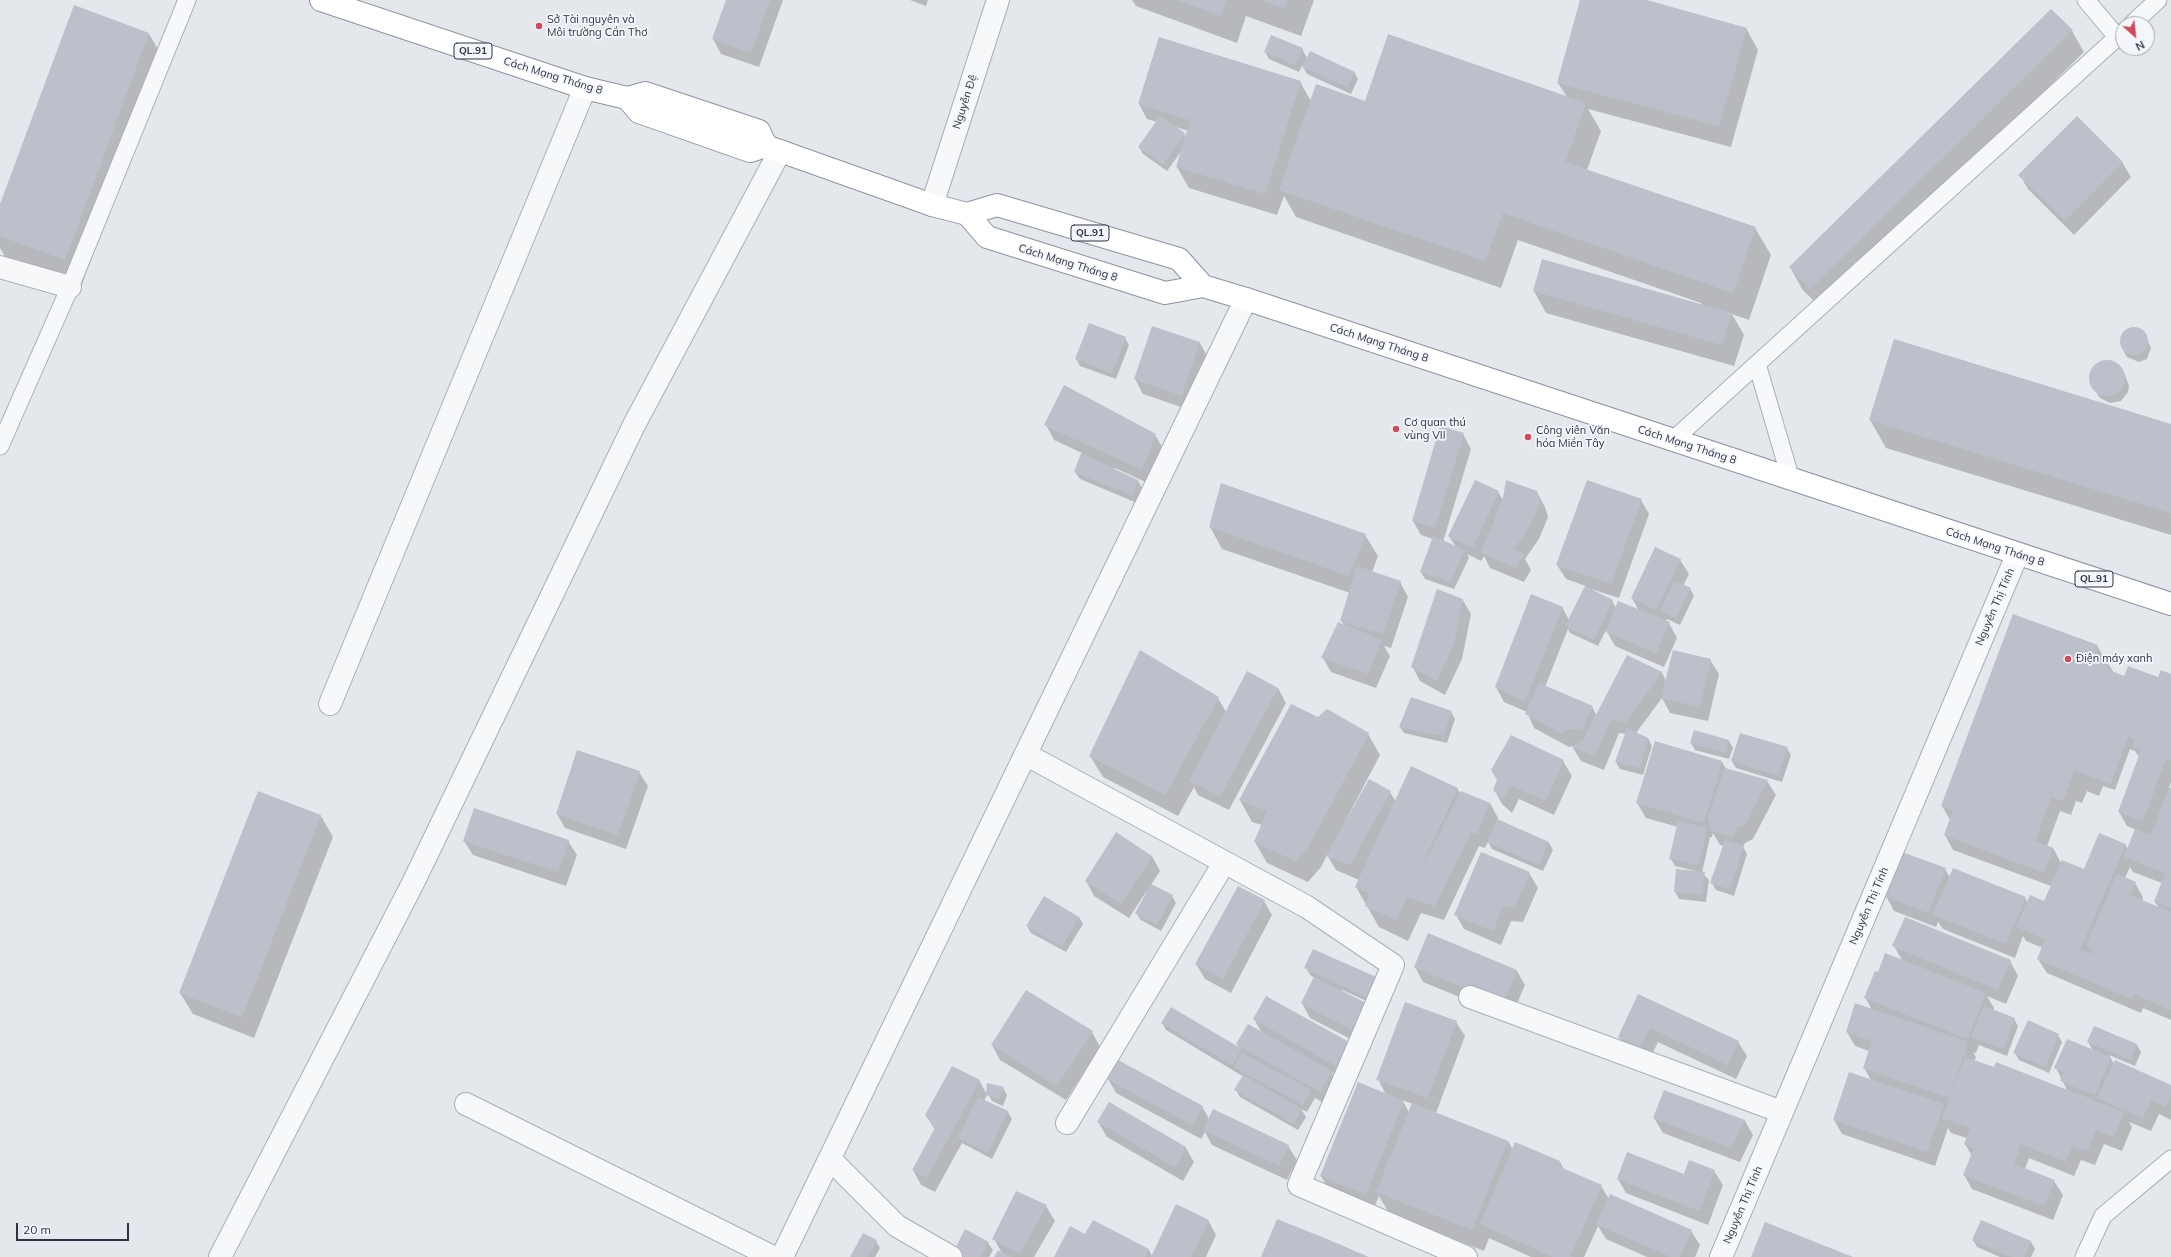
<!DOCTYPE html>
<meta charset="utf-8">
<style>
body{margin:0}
#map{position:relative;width:2171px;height:1257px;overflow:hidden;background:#e4e7ec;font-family:Mulish,sans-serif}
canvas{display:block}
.north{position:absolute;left:2115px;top:16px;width:40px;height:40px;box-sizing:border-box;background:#f4f6f9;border:1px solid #a4a8b1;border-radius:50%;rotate:153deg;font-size:11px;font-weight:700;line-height:16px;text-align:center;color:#2b3445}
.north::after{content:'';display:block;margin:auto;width:14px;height:18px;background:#d1495b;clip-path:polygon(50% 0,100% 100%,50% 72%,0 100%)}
.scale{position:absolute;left:16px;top:1223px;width:113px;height:18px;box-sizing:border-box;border:2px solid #2b3445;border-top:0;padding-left:5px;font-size:12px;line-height:14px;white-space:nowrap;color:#2b3445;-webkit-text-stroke:3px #f4f6f9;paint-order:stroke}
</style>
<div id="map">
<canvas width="2171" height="1257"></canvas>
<div class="north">N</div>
<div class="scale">20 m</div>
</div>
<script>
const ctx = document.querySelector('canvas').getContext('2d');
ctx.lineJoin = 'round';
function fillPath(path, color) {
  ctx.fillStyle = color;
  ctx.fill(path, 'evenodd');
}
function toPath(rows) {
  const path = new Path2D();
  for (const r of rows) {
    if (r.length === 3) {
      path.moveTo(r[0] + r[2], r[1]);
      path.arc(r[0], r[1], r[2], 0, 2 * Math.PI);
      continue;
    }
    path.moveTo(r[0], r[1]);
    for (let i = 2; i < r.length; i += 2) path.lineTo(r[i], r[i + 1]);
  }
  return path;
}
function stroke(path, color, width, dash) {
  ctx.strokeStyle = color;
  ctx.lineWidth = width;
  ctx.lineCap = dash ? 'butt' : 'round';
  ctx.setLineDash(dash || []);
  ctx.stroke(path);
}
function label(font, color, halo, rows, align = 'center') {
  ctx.font = font + ' Mulish,sans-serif';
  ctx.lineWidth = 3.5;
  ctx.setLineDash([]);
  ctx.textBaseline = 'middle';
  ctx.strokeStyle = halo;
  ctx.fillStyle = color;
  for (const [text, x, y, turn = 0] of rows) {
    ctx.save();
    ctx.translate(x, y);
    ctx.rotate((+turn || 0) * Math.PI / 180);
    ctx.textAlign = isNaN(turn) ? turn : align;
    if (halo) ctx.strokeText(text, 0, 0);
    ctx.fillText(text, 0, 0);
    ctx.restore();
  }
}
fillPath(toPath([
 [727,0,783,0,759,67,721,54,713,39],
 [910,0,928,0,926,6],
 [1132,0,1314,0,1301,36,1246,16,1237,43,1136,6],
 [1581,0,1643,0,1746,28,1758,50,1731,147,1588,109,1601,131,1587,170,1755,228,1771,255,1749,320,1732,314,1744,335,1734,366,1546,313,1534,291,1543,260,1701,305,1701,303,1518,240,1501,288,1296,217,1284,196,1277,215,1189,188,1177,167,1182,150,1167,171,1143,154,1139,147,1157,122,1147,119,1139,104,1300,82,1311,101,1366,102,1567,97,1558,83],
 [1176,127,1188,131,1186,137,1184,134],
 [2051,10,2072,31,2084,52,1823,310,1802,289,1790,267],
 [149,34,165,61,81,287,7,260,0,248,0,207],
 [1302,49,1307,58,1354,72,1358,79,1351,94,1307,74,1302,65,1299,72,1269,59,1265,52],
 [2122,162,2131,177,2074,235,2028,189,2020,175],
 [1152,328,1200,343,1208,358,1190,410,1143,394,1135,379],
 [2136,328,2144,333,2151,348,2147,359,2139,362,2127,357,2123,350,2122,336,2127,329],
 [1125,338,1129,345,1116,379,1080,366,1076,358],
 [2106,360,2111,361,2121,367,2125,375,2129,386,2128,392,2121,401,2110,403,2100,398,2092,386,2090,375,2096,366],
 [1870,420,2171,425,2171,535,1886,448],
 [1046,425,1155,435,1164,450,1150,484,1115,468,1114,470,1138,481,1142,488,1137,503,1080,479,1075,472,1082,453,1054,440],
 [1463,434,1471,449,1443,542,1456,547,1449,536,1498,492,1503,500,1537,492,1545,507,1548,517,1539,539,1525,559,1531,570,1524,582,1490,568,1484,556,1481,561,1467,554,1469,558,1454,589,1425,579,1421,572,1433,539,1421,535,1413,521],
 [1641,500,1649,514,1619,598,1588,588,1612,601,1616,608,1639,611,1632,598,1680,560,1689,574,1683,586,1690,589,1694,596,1680,625,1667,619,1666,622,1669,623,1677,638,1664,667,1615,646,1606,630,1598,646,1570,633,1568,629,1545,687,1592,707,1597,716,1627,657,1662,673,1666,681,1710,660,1719,674,1708,721,1670,713,1662,698,1636,733,1648,738,1652,746,1643,775,1620,769,1616,762,1626,734,1619,733,1604,770,1581,761,1572,746,1569,747,1534,728,1527,712,1504,702,1496,687,1562,607,1569,620,1586,586,1566,579,1557,565],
 [1210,527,1365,535,1378,556,1372,572,1400,582,1408,597,1391,648,1384,646,1390,656,1376,688,1331,672,1323,658,1344,625,1341,620,1350,593,1222,549],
 [1462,599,1471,614,1462,659,1445,695,1420,681,1412,666],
 [2097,646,2114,673,2125,677,2159,678,2171,675,2171,782,2169,788,2171,789,2171,1020,2143,1008,2141,1013,2047,973,2038,959,2043,948,2026,941,2023,936,2015,958,1943,929,1938,922,1936,927,1894,911,1886,896,1945,869,1950,878,2025,898,2028,903,2047,903,2051,886,1953,850,1945,835,1950,820,1942,806],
 [2130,749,2135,751,2139,757,2119,812,2127,826,2135,829,2128,849,2125,844,2084,871,2061,863,2053,848,2047,846,2060,811,2071,815,2076,801,2082,803,2087,791,2099,796,2103,786,2115,790],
 [2130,867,2133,872,2162,883,2155,902,2159,908,2142,901,2143,897,2135,883,2125,878],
 [1140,651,1218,698,1226,712,1278,688,1286,703,1229,810,1198,795,1194,787,1178,816,1103,777,1090,756],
 [1451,712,1455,719,1447,743,1404,733,1400,727],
 [1318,719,1368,734,1380,755,1346,820,1347,821,1390,792,1396,802,1457,788,1461,795,1490,803,1498,818,1497,820,1549,843,1553,850,1543,871,1492,849,1488,842,1485,848,1479,846,1444,920,1421,913,1408,941,1379,927,1356,887,1359,880,1336,870,1327,855,1321,867,1308,882,1267,863,1255,842,1262,825,1252,822,1240,800],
 [1729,741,1733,748,1729,759,1695,750,1691,743],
 [1655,743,1722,762,1726,769,1767,781,1776,795,1753,839,1745,843,1743,847,1747,854,1734,896,1716,890,1712,883,1724,846,1720,845,1713,833,1712,837,1710,837,1702,873,1709,880,1706,902,1679,899,1675,892,1677,870,1696,871,1675,866,1671,859,1678,827,1646,818,1637,803],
 [1787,748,1791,755,1782,782,1736,768,1732,761],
 [1563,761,1572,776,1554,815,1519,799,1512,813,1502,804,1494,789],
 [639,772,648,786,626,849,565,828,557,814],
 [321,816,333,837,254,1038,193,1014,180,993],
 [464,841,568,841,577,855,566,886,473,855],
 [1152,856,1160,871,1151,885,1172,896,1176,903,1161,931,1141,920,1136,913,1147,893,1146,892,1129,918,1094,896,1086,881],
 [1529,873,1538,888,1523,922,1511,921,1501,945,1464,929,1456,915],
 [1264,901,1272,915,1231,993,1205,979,1196,964],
 [1079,917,1083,924,1066,952,1031,933,1027,926],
 [1894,946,2010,961,2018,976,2006,1004,1987,996,1994,1008,1993,1011,2014,1019,2018,1026,2007,1056,1979,1045,1976,1053,1973,1052,1976,1057,1974,1062,2067,1090,2056,1068,2093,1051,2088,1042,2137,1045,2141,1052,2135,1066,2109,1055,2114,1064,2171,1086,2171,1120,2159,1114,2151,1131,2129,1122,2132,1127,2122,1151,2104,1144,2095,1165,2081,1160,2074,1176,2029,1158,2025,1169,2054,1181,2063,1195,2053,1220,1972,1189,1964,1175,1972,1156,1965,1144,1967,1138,1951,1133,1948,1128,1935,1166,1842,1134,1834,1120,1871,1080,1864,1068,1869,1051,1855,1046,1847,1032,1872,1010,1865,997,1878,973,1902,960],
 [1415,967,1517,971,1525,985,1511,1018,1423,982],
 [1306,968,1375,978,1371,1003,1342,990,1341,992,1366,1047,1310,1018,1302,1003,1315,978,1310,975],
 [1639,995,1738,1042,1747,1056,1736,1079,1658,1042,1649,1061,1628,1052,1619,1037],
 [1254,1019,1348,1043,1344,1080,1331,1072,1340,1087,1329,1106,1315,1098,1307,1112,1301,1109,1306,1117,1298,1130,1240,1097,1236,1090,1244,1077,1166,1030,1162,1023,1240,1049,1237,1044,1262,1033],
 [1456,1022,1465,1036,1436,1113,1508,1141,1513,1150,1560,1162,1564,1170,1601,1186,1609,1199,1691,1231,1700,1245,1695,1257,1647,1257,1606,1239,1598,1226,1584,1257,1531,1257,1489,1238,1484,1251,1389,1213,1379,1196,1374,1208,1329,1190,1321,1176,1386,1095,1378,1079],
 [1402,1100,1413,1104,1409,1112,1405,1105],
 [1092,1032,1100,1047,1066,1100,1000,1060,992,1045],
 [2058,1035,2062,1042,2049,1073,2019,1060,2015,1053],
 [1108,1079,1202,1106,1209,1119,1288,1146,1297,1160,1287,1180,1212,1145,1205,1132,1201,1139,1116,1093],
 [979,1080,987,1095,984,1101,1008,1112,1012,1119,992,1159,962,1143,935,1192,921,1185,913,1170,935,1130,926,1115],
 [1003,1088,1007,1095,1003,1106,992,1101,988,1094],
 [1664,1091,1745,1121,1753,1135,1740,1162,1663,1133,1654,1118],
 [1098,1122,1186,1148,1194,1162,1183,1181,1107,1137],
 [1714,1171,1723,1185,1708,1225,1626,1193,1618,1179,1684,1175],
 [1046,1206,1055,1221,1034,1257,995,1257,1002,1253,994,1239],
 [1208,1220,1216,1235,1206,1257,1055,1257,1086,1236,1093,1221,1149,1250,1152,1256],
 [1973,1240,2031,1242,2035,1249,2031,1257,2000,1257,1977,1247],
 [876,1241,880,1248,875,1257,852,1257],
 [988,1243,993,1250,989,1257,957,1257]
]), '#0003');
fillPath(toPath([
 [726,0,770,0,751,53,712,39],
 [1178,0,1226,0,1221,16],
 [1261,0,1288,0,1285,9],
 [1580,0,1647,0,1747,28,1719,126,1557,83],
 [74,5,149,33,65,260,0,236,0,204],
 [2051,9,2073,30,1810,289,1789,267],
 [1388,34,1586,103,1565,162,1756,227,1733,293,1503,213,1485,261,1279,190,1316,84,1365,101],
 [1271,35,1303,48,1295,65,1264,52],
 [1159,37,1301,81,1265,194,1176,167,1190,120,1138,104],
 [1310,51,1355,72,1347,87,1302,67],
 [1160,116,1185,133,1163,165,1138,147],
 [2077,116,2123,162,2065,221,2018,175],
 [1542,259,1732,313,1722,345,1533,291],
 [1089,323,1126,337,1112,373,1075,359],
 [1152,326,1200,342,1182,396,1134,379],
 [2134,341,14],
 [1894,339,2171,424,2171,513,1869,420],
 [2107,378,18],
 [1064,385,1156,434,1142,470,1044,425],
 [1440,426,1464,433,1435,528,1412,521],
 [1081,453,1138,480,1133,496,1074,472],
 [1475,480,1499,491,1473,547,1448,536],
 [1506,480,1537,491,1540,502,1531,524,1514,549,1524,554,1516,568,1481,553,1503,498],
 [1587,480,1642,499,1611,584,1556,565],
 [1221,483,1366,534,1349,576,1209,527],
 [1433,536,1465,550,1450,582,1420,572],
 [1655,547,1681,559,1656,610,1631,598],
 [1357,566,1401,581,1383,634,1340,621],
 [1674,581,1691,588,1676,618,1660,611],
 [1585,586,1613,600,1594,640,1565,626],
 [1437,589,1463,599,1454,644,1437,681,1411,667],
 [1531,594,1563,607,1525,702,1495,687],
 [1618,601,1670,622,1656,653,1606,632],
 [2013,614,2098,645,2093,657,2109,663,2107,669,2124,676,2128,666,2158,677,2161,670,2171,674,2171,761,2166,759,2143,821,2118,812,2141,750,2132,747,2135,740,2128,737,2111,784,2074,770,2063,801,2051,797,2035,841,2053,848,2044,873,1944,835,1953,810,1941,806],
 [1338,622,1382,640,1368,674,1321,658],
 [1140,650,1219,697,1165,795,1089,756],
 [1673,650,1711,659,1700,707,1661,698],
 [1627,655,1662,672,1626,722,1611,719,1595,756,1572,747,1583,740],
 [1247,671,1278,688,1220,796,1189,781],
 [1539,683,1593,706,1582,730,1568,729,1560,733,1525,714],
 [1411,697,1452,711,1443,736,1399,727],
 [1291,704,1318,717,1327,709,1369,733,1309,846,1295,861,1254,842,1267,811,1239,800],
 [1627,728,1648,738,1640,768,1615,762],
 [1694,730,1729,740,1726,753,1690,743],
 [1740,733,1788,747,1778,776,1731,761],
 [1511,735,1564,760,1546,801,1510,785,1503,800,1493,790,1497,780,1491,770],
 [1655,741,1722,761,1704,823,1636,803],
 [577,750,640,771,618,835,556,814],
 [1411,766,1458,788,1409,893,1461,791,1490,803,1477,834,1471,832,1435,906,1407,897,1396,920,1365,906,1370,894,1355,887],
 [1725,768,1768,780,1745,825,1737,828,1733,838,1710,830,1708,818],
 [1369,779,1391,791,1350,865,1326,856],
 [2169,788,2171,788,2171,908,2154,902,2165,873,2124,857,2135,829,2151,835],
 [258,791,321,815,242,1017,179,993],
 [474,808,569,840,558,872,463,841],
 [1497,819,1549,842,1539,865,1487,842],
 [1678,821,1707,828,1699,865,1669,859],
 [1116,832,1152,856,1121,904,1085,881],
 [2099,833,2126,844,2080,950,2091,954,2093,949,2086,946,2117,874,2136,882,2130,895,2171,912,2171,1010,2134,994,2132,999,2037,959,2045,939,2016,927,2030,895,2044,901,2062,860,2084,869],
 [1725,840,1744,846,1730,889,1710,883],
 [1481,852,1530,872,1515,907,1503,906,1493,931,1454,915],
 [1902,852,1946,868,1928,913,1885,896],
 [1953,868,2026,897,2006,944,1933,915],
 [1676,869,1705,872,1702,895,1674,892],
 [1151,884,1173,895,1157,925,1135,913],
 [1238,886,1265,900,1223,979,1195,964],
 [1044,896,1079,917,1062,946,1026,926],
 [1905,917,2011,960,1998,990,1892,946],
 [1428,933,1517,970,1503,1004,1414,967],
 [1313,949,1376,977,1367,997,1304,968],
 [1885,953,1986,993,1968,1039,1864,998,1875,971,1878,972],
 [1314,977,1372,1006,1358,1033,1301,1003],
 [1026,990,1093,1031,1057,1086,991,1045],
 [1638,994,1739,1041,1728,1065,1650,1028,1640,1048,1618,1037],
 [1266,996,1349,1042,1336,1066,1253,1019],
 [1405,1002,1457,1021,1428,1098,1376,1080],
 [1855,1003,1968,1042,1949,1098,1863,1068,1872,1041,1846,1032],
 [1984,1006,2015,1018,2003,1049,1971,1037],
 [1171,1007,1242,1049,1232,1065,1161,1023],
 [2028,1020,2059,1034,2045,1067,2013,1053],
 [1248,1024,1332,1071,1320,1092,1236,1044],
 [2094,1026,2137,1044,2131,1060,2087,1042],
 [2067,1039,2111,1057,2095,1095,2060,1081,2064,1072,2054,1068],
 [1242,1053,1311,1090,1303,1105,1234,1067],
 [1965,1057,1994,1067,1996,1062,2124,1112,2114,1137,2096,1130,2087,1151,2072,1146,2066,1162,2021,1144,2014,1164,2055,1180,2044,1206,1963,1175,1974,1148,1964,1144,1970,1128,1942,1118],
 [1118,1060,1203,1106,1192,1125,1107,1079],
 [2115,1060,2171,1085,2171,1094,2165,1107,2151,1100,2143,1118,2097,1098],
 [952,1066,980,1080,927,1178,912,1170,935,1128,925,1115],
 [1849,1072,1944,1104,1927,1152,1833,1120],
 [1243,1075,1302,1109,1294,1124,1234,1090],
 [1358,1082,1404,1101,1366,1194,1320,1176],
 [987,1083,1004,1087,999,1099,986,1095],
 [1664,1090,1745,1120,1731,1148,1653,1118],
 [978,1097,1008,1111,988,1153,958,1138],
 [1109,1102,1186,1147,1175,1167,1097,1122],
 [1412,1103,1508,1141,1472,1230,1376,1192],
 [1213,1109,1289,1145,1279,1166,1203,1130],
 [1515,1142,1560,1161,1560,1167,1602,1185,1570,1257,1553,1257,1480,1224],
 [1627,1152,1684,1174,1689,1160,1715,1170,1700,1211,1617,1179],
 [1016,1191,1047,1205,1020,1254,992,1239],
 [1610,1194,1692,1230,1680,1257,1671,1257,1596,1224],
 [1176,1204,1209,1220,1191,1257,1151,1257],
 [1277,1219,1327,1239,1369,1257,1261,1257],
 [1093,1220,1149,1249,1145,1257,1054,1257,1070,1226,1085,1234],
 [1981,1220,2031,1241,2024,1257,2011,1257,1972,1240],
 [1765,1222,1853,1257,1751,1257],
 [965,1229,989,1242,981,1257,961,1257,953,1253],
 [863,1233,877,1240,868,1257,850,1257],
 [998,1250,1011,1257,994,1257]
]), '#bbc0ca');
const service = toPath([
 [2086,0,2117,37],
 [2132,24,2158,0],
 [1757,364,1791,480],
 [1672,441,2123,32],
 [0,446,70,287,187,0],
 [2084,1257,2103,1216,2171,1159]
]);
const minor = toPath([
 [0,267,70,287],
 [330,704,585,88],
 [1027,755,1307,907,1393,965,1299,1185,1466,1257],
 [1470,997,1782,1112],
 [466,1104,773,1257],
 [1067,1123,1224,863],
 [830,1159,897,1226,951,1257],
 [220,1257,413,883,634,425,780,151],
 [782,1257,1246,299],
 [1721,1257,2017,555]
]);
const tertiary = toPath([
 [932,205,998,0]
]);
const trunk = toPath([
 [321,0,585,88,627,98,645,93,759,131,766,146],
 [627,98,639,112,750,151,766,146,932,205,967,214,997,205,1179,259,1203,286],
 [967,214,987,237,1165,293,1203,286,1246,299,2171,604]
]);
stroke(service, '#a9aeb7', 19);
stroke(minor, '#a9aeb7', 24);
stroke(tertiary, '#a9aeb7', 24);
stroke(trunk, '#8b94a3', 24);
stroke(service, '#f7f8fa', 17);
stroke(minor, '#f7f8fa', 22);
stroke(tertiary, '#f7f8fa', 22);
stroke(trunk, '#fff', 22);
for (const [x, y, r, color] of [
 [539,26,4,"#d1495b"],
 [1396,429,4,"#d1495b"],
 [1528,437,4,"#d1495b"],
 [2068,659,4,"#d1495b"]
]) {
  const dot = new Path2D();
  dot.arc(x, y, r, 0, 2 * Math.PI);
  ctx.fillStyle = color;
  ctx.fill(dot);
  stroke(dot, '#f4f6f9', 1.5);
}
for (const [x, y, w] of [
 [473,51,38],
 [1090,233,38],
 [2094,579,38]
]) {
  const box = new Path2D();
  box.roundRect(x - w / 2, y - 8, w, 16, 3);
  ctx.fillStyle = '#f4f6f9';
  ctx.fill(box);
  stroke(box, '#2b3445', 1);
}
label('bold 10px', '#2b3445', null, [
 ["QL.91",473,51],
 ["QL.91",1090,233],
 ["QL.91",2094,579]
]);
label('11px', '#2b3445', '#f4f6f9', [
 ["Sở Tài nguyên và",547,20],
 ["Môi trường Cần Thơ",547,33],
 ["Cơ quan thú",1404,423],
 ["vùng VII",1404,436],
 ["Công viên Văn",1536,431],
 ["hóa Miền Tây",1536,444],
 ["Điện máy xanh",2076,659]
], 'left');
label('11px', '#2b3445', '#f4f6f9', [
 ["Cách Mạng Tháng 8",553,76,17],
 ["Nguyễn Đệ",965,102,-72],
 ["Cách Mạng Tháng 8",1068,263,17],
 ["Cách Mạng Tháng 8",1379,343,18],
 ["Cách Mạng Tháng 8",1687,445,18],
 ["Cách Mạng Tháng 8",1995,547,18],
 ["Nguyễn Thị Tính",1995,607,-67],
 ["Nguyễn Thị Tính",1869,906,-67],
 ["Nguyễn Thị Tính",1743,1205,-67]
]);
</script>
